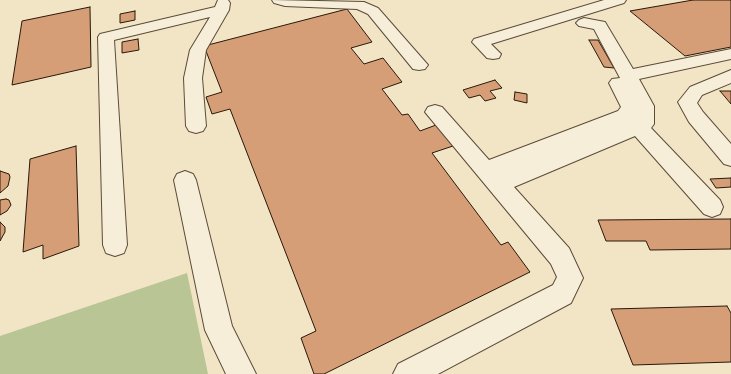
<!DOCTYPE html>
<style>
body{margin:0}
canvas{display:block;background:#f1e5c5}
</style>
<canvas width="731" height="374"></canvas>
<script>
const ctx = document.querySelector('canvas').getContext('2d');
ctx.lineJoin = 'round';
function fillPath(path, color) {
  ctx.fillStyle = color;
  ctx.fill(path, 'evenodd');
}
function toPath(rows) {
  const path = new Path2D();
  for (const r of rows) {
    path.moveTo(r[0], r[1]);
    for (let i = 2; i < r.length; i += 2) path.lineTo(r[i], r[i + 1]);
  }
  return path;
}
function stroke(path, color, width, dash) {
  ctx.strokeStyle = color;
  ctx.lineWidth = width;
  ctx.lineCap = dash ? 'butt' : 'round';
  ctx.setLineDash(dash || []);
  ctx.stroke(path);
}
fillPath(toPath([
 [187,273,208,374,0,374,0,336]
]), '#b9c595');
const building = toPath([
 [693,0,731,0,731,47,685,56,630,11,693,0],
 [90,7,91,67,12,85,22,21,90,7],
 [347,9,372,42,351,48,364,64,383,58,402,82,382,89,402,115,408,114,420,131,436,125,453,146,432,153,501,245,508,242,530,272,324,374,314,374,301,338,316,331,230,109,212,114,206,97,222,92,204,46,347,9],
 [135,11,135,20,120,23,120,14,135,11],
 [138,39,139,50,122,53,122,42,138,39],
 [589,40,598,40,614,68,604,67,589,40],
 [495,80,502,88,490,91,496,98,485,101,480,95,469,98,463,90,495,80],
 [720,91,731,91,731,104,720,91],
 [515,92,527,94,527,103,514,100,515,92],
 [76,146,79,246,43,259,43,245,23,252,30,159,76,146],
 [0,171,9,174,10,177,8,186,0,193,0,171],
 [731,178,731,187,716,188,710,179,731,178],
 [6,199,9,200,11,205,7,211,0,215,0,200,6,199],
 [731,219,731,249,650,250,646,241,606,241,598,220,731,219],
 [0,222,5,227,5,232,0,241,0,222],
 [727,306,731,313,731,362,633,365,611,309,727,306]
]);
fillPath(building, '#d59e77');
stroke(building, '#2a180b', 1);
const minor = toPath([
 [218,0,228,0,230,3,229,10,206,50,202,78,206,126,203,131,196,133,189,131,186,126,184,78,190,50,210,17,114,40,127,245,124,253,115,256,106,253,103,245,98,37,100,34,215,7,218,0],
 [272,0,364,2,378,8,428,65,425,69,419,70,413,69,368,14,357,9,285,6,274,3,272,0],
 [604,0,626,0,624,3,491,44,501,54,499,58,493,59,487,58,472,42,474,39,604,0],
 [584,18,605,22,633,69,731,49,731,59,639,79,654,106,654,124,651,128,720,200,723,207,720,214,712,217,704,214,635,136,514,187,569,248,583,278,571,303,438,374,393,374,398,364,553,285,557,277,551,264,425,112,428,107,435,105,442,107,489,160,618,111,621,107,609,83,612,79,620,78,594,29,579,26,576,23,579,20,584,18],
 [731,70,731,83,702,95,697,103,703,112,731,144,731,166,724,164,689,122,678,102,690,87,731,70],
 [185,171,193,174,196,180,232,326,256,374,226,374,205,330,174,180,177,174,185,171]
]);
stroke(minor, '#5c4b3a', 2);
fillPath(minor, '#f6eed9');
</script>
